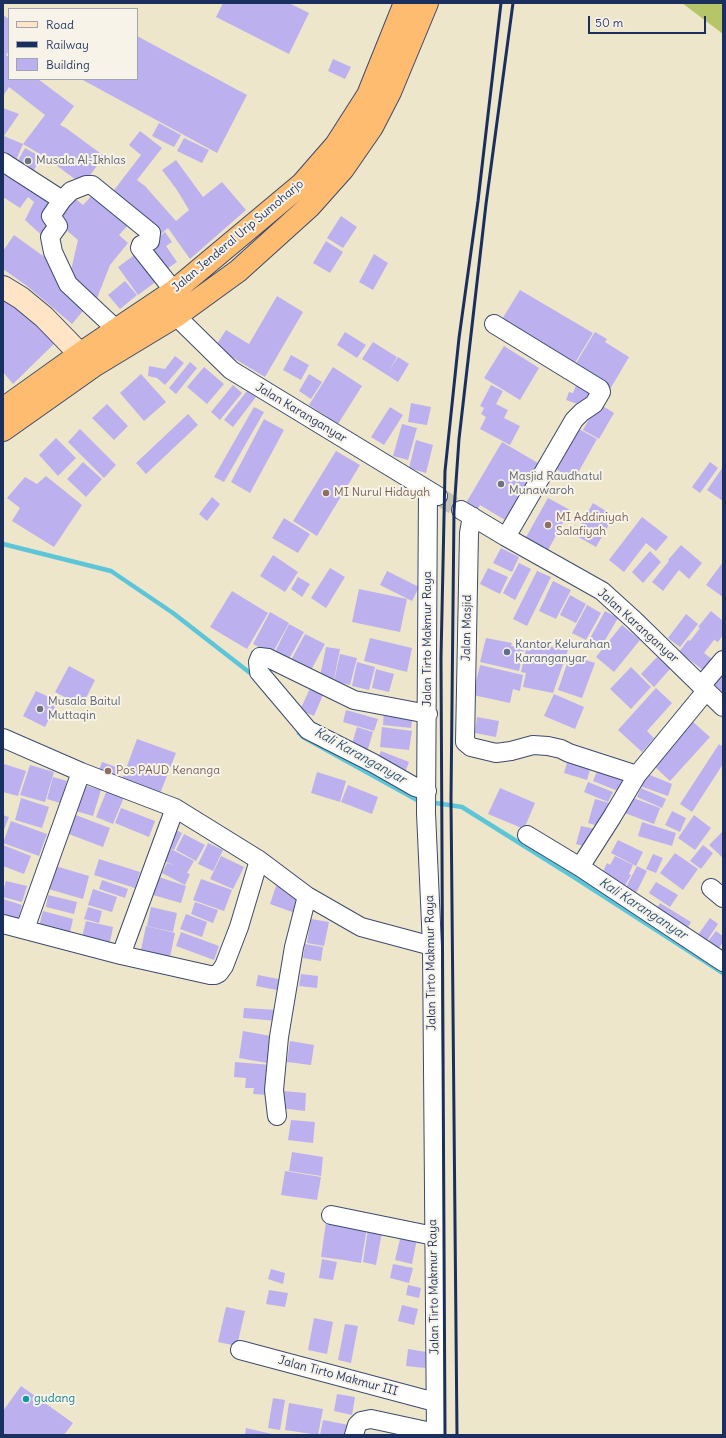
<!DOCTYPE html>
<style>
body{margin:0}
#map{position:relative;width:726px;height:1438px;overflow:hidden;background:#eee6cb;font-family:Delius,sans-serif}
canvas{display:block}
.frame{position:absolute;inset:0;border:4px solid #1b2f5e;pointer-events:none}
.legend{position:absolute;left:8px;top:8px;width:130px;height:72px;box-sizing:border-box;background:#f7f3e8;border:1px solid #9fa5b1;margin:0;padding:5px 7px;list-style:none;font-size:12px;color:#1b2f5e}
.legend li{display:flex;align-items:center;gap:8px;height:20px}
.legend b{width:20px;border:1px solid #9fa5b1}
.scale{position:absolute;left:588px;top:16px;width:118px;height:18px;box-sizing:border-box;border:2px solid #1b2f5e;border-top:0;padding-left:5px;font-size:12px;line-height:14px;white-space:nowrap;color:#1b2f5e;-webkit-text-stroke:3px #f7f3e8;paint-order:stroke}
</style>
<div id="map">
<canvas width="726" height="1438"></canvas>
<div class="frame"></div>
<ul class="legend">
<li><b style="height:5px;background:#ffe4c6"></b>Road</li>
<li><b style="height:5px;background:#1b2f5e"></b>Railway</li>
<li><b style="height:11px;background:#bcb1ee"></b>Building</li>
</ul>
<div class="scale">50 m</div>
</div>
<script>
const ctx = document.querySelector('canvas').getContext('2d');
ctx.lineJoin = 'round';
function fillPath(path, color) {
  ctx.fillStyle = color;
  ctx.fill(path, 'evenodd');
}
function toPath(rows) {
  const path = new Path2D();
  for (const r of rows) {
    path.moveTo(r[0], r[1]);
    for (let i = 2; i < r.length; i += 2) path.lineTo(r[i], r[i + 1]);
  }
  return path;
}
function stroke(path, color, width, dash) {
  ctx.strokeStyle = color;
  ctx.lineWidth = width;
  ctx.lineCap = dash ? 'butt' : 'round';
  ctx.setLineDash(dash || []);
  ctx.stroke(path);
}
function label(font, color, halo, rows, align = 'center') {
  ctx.font = font + ' Delius,sans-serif';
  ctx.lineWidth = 4;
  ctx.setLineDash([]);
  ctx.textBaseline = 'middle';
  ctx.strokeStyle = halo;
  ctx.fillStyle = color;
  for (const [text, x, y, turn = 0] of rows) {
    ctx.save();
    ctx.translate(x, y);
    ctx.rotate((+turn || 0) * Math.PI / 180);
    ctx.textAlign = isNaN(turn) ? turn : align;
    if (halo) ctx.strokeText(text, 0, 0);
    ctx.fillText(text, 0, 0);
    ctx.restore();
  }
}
fillPath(toPath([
 [682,3,723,3,723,34]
]), '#b6c568');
stroke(toPath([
 [3,544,111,571,173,613,254,676],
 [299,733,303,737,417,800,422,801],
 [429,802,462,807,577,879,723,973]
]), '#5cc5d8', 4.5);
fillPath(toPath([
 [223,3,289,3,309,13,289,54,216,17],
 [3,15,9,19,9,51,6,55,9,57,9,79,38,79,74,106,60,125,66,128,104,156,83,185,45,157,23,144,14,165,3,158,3,108,19,114,4,136,23,144,45,115,9,87,3,96],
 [137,36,247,95,217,153,81,79,137,79],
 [333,59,351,67,345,79,328,71],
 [159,123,181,135,174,147,152,136],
 [140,131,162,148,137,180,145,186,176,221,189,210,177,190,162,170,176,160,203,197,222,182,246,210,190,259,168,228,161,234,144,215,129,208,111,194,141,155,129,145],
 [184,138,209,150,202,163,177,151],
 [25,148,41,157,32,174,16,164],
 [3,163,59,200,47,240,25,220,34,202,28,197,20,208,3,197],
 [97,190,133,220,119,235,128,243,110,265,94,306,68,283,78,240,53,219,72,196,83,205],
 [341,216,357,227,343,248,327,238],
 [165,232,172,242,166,246,177,262,161,273,144,248],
 [14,235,46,258,88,305,72,324,27,286,3,269,3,251],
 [326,241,343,252,330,273,313,263],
 [140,251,161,278,138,295,118,267],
 [374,254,388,263,373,290,359,282],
 [125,281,137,295,120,309,108,295],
 [520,290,593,333,573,366,499,324],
 [3,293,60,338,13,384,3,372],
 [277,296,303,312,265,377,215,347,226,330,249,344],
 [345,332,366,345,357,358,337,345],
 [595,332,607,339,605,342,629,357,609,391,573,368],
 [373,342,397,357,389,371,398,357,409,364,398,382,362,359],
 [504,346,539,368,520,400,484,378],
 [291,355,309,365,301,380,283,370],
 [175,356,184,363,165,385,157,378,148,376,149,366,165,369],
 [190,362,197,368,176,394,169,388],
 [204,367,224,384,207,404,187,387],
 [333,367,362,386,338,424,309,405],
 [141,374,166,402,144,421,120,393],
 [309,374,322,382,311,399,299,391],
 [577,383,598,391,586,407,566,400,569,392,573,393],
 [233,385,242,393,220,420,211,412],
 [491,385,503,391,496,404,508,410,504,418,520,426,510,445,480,429,486,417,481,414,484,408,480,406],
 [247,391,256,397,233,427,224,420],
 [411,403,431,407,427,425,408,422],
 [598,403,614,413,599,439,583,430],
 [107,404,128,426,114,440,92,418],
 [254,407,264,412,224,482,214,477],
 [390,407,403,415,384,445,371,437],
 [188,414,198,425,146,474,136,463],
 [264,419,284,430,250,493,231,482],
 [402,424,417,428,408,460,393,456],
 [80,429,116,465,104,478,68,442],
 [579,429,597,439,574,480,556,469],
 [56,438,76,458,58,476,39,455],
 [416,440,433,445,426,473,409,468],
 [502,442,538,463,505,520,480,505,474,515,463,508],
 [336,451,360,465,317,536,293,521],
 [83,462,102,479,86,497,67,479],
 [710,462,718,468,700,493,692,487],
 [723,467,723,501,707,490],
 [46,476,82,505,54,547,12,521,20,508,7,498,25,477,37,484],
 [212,497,220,504,207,521,199,514],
 [548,498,570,510,547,552,525,539],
 [593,503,614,516,596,547,575,535],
 [642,517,668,537,656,551,646,543,624,572,609,560],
 [284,518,310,534,298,553,272,538],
 [681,545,702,563,689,579,679,570,663,591,652,582,669,561,668,560],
 [501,548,519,557,512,572,493,563],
 [650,551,661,562,643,583,632,572],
 [273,555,298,572,285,592,260,576],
 [723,562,723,597,706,585],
 [519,563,531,569,515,600,503,593],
 [330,568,345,577,326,608,311,598],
 [488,568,508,577,500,594,480,584],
 [387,571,419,587,412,601,380,585],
 [537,571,551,577,527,626,513,619],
 [298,577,310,584,302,597,291,589],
 [553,581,571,590,556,619,539,611],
 [359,589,407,599,400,632,352,622],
 [232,591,268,613,247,649,210,627],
 [570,595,586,604,576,623,560,615],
 [587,605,601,613,586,640,572,633],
 [605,611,618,618,601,647,589,640],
 [711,611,723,621,723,635,718,642,714,640,704,653,712,659,703,670,679,652,688,640,690,641,700,628,698,627],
 [270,612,289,623,272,654,253,644],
 [686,614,698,624,680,647,668,638],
 [289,624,304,632,289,659,275,652],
 [622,625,640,640,614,672,596,657],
 [305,634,325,644,310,672,290,662],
 [370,638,412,648,407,672,364,661],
 [486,638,512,643,511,646,524,648,519,671,480,662],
 [531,643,568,650,553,693,523,687,526,673,521,672,526,650,530,651],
 [326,647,340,649,334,679,320,676],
 [340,654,357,658,350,685,334,681],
 [570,655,595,663,582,698,558,690],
 [657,657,670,669,654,687,641,674],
 [357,662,375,667,369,690,352,686],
 [480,665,523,675,520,691,513,689,510,703,473,695],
 [69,666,95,680,82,706,55,692],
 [631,667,651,687,631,709,610,689],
 [376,669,394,674,389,692,372,688],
 [721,676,723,678,723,699,710,687],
 [312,684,325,690,314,716,300,710],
 [656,688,672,703,647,731,654,738,642,752,618,730],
 [36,691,58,701,45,727,23,716],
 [554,694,584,707,575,729,544,716],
 [346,710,378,719,374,731,343,722],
 [384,711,413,715,411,728,383,725],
 [477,717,499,721,496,737,475,733],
 [692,721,710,737,670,781,652,764],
 [357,727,373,732,367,752,351,747],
 [382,727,412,731,409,750,380,747],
 [137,739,176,753,159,796,121,782],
 [719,744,723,747,723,764,692,812,680,804],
 [381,751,409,762,406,770,378,758],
 [569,756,592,763,587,780,564,773],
 [102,762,119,768,115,780,98,773],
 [4,764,26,771,18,796,3,792],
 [30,765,54,772,45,802,20,795],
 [599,766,624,776,618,791,593,781],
 [317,772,346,781,340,802,311,793],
 [645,773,672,784,668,796,640,786],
 [53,777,67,781,60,803,47,799],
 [588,782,613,792,608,802,584,792],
 [80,784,101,790,93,816,72,810],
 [348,785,378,797,372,814,341,802],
 [500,788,535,803,524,829,488,814],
 [641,788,666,799,662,808,637,797],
 [107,790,124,797,113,824,96,817],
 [628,796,660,808,654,824,622,812],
 [21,798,49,807,42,828,15,820],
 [595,799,609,803,602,827,588,823],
 [121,808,155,821,149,837,115,823],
 [672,811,686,818,680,832,665,825],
 [73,814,110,828,103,847,66,833],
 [3,815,9,817,3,832],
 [694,815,711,828,695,850,678,838],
 [11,821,47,834,39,856,3,843],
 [642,822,676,833,672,846,638,836],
 [581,826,595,829,590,848,576,844],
 [172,828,182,833,174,850,164,845],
 [723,831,723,858,709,845],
 [184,834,205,845,196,861,176,850],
 [618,840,643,852,636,866,611,853],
 [208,843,223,850,213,871,198,864],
 [3,845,31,856,24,874,3,866],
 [703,845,713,853,701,869,690,861],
 [171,849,194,861,187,873,190,874,185,885,162,873,167,863,174,865,164,861],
 [675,853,698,869,683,890,660,873],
 [653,854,663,858,656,873,646,869],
 [221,856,244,867,233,889,210,879],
 [615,856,633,865,629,874,631,875,623,889,600,878,607,863,610,865],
 [99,859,140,872,135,888,94,875],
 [52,865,89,876,83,899,45,888],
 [637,866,647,871,635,895,625,889],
 [159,877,186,886,181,903,153,895],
 [201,879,232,890,224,911,193,900],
 [102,880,128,889,125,898,99,889],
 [6,881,27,886,22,902,3,897,3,891],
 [656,882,678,895,670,907,649,893],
 [276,886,301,895,295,913,270,904],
 [93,889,117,897,112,912,88,905],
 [48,895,77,902,74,914,46,907],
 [3,899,22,905,18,920,3,915],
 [195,902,218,910,213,923,191,914],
 [660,903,691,922,684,934,653,915],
 [88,907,102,911,99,923,84,919],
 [151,907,177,913,173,932,147,926],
 [43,911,73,919,69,937,38,930],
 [186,914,207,922,202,937,180,929],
 [710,918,718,924,704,945,695,939],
 [311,919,329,922,324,946,307,943],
 [86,921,113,927,109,947,81,941],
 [146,926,175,933,170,957,141,950],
 [716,931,723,936,723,942,716,953,705,945],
 [181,932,219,946,214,960,176,946],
 [305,944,323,947,321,961,303,958],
 [301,974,318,976,317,988,299,986],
 [258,975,284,980,282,991,256,986],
 [244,1008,278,1010,278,1021,243,1018],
 [243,1031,271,1036,267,1063,239,1058],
 [290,1041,314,1045,311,1065,287,1062],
 [235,1062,271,1065,268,1095,253,1094,254,1088,245,1088,246,1078,234,1077],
 [283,1091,306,1093,305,1111,281,1108],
 [291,1120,315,1122,313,1143,288,1140],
 [292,1152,323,1157,321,1176,289,1171],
 [285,1171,321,1177,317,1200,281,1195],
 [326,1222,367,1228,361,1263,344,1260,348,1230,344,1260,321,1257],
 [368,1229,382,1232,376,1265,363,1262],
 [401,1235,417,1239,412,1264,395,1260],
 [322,1259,337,1262,333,1280,319,1278],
 [393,1264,413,1268,409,1283,390,1278],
 [271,1269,285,1273,283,1284,268,1279],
 [408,1285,421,1288,419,1298,406,1295],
 [269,1290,288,1293,285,1307,266,1304],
 [402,1305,418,1309,414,1325,398,1321],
 [226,1307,245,1311,237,1346,218,1342],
 [314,1318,333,1322,327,1354,308,1350],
 [345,1324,358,1326,351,1363,338,1360],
 [408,1349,426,1352,425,1368,406,1366],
 [21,1386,73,1423,64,1435,3,1435,3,1411],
 [337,1394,355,1397,352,1415,334,1411],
 [273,1398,285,1400,280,1430,268,1428],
 [289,1403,323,1409,318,1435,285,1430],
 [323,1420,349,1425,347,1435,320,1435],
 [246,1428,272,1434,272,1435,245,1435]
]), '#bcb1ee');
stroke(toPath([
 [438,496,461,510]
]), '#c4c1b5', 18, [18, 9]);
const street = toPath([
 [3,162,62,200,71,191,86,185,92,185,151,233,150,241,141,245,140,248,174,291],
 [62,200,51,216,58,226,50,237,53,252,68,284,117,330],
 [176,316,231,370,438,496],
 [494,324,600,389,601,392,594,404,582,412,574,420,506,537],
 [428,490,426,813,432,946,436,1435],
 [461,510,506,537,602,591,634,620,723,707],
 [472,516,469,533,465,742,471,747,496,753,511,751,533,745,548,746,561,749,569,753,637,775],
 [701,686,723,660],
 [3,738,81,772,175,808,259,860,307,896,361,927,432,946],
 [427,791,415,787,373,763,308,730,259,672,258,662,260,657,268,658,354,700,428,714],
 [527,835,580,867,723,962],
 [580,867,612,817,637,775,706,691],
 [711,888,723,898],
 [3,924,121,955,210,975,215,975,219,973,224,966,239,927,259,860],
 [25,929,81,772],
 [121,955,175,808],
 [277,1116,274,1090,279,1037,294,947,307,896],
 [331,1215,434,1236],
 [240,1350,435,1402],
 [354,1435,357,1425,361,1421,371,1419,436,1433]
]);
const secondary = toPath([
 [3,287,21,298,44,317,80,354]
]);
const highway = toPath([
 [3,409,80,354,174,291,302,184,336,145,368,95,405,3],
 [3,430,95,365,176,316,238,271,310,206,343,169,372,127,390,92,427,3]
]);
stroke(street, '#3b4a6e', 20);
stroke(secondary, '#3b4a6e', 24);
stroke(highway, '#3b4a6e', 24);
stroke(street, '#fff', 18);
stroke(secondary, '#ffe4c6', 22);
stroke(highway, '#febc70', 22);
stroke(toPath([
 [445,1435,441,658,445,471,459,338,478,201,501,3],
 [457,1435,451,799,454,511,459,439,486,204,513,3]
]), '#1b2f5e', 3);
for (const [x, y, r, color] of [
 [28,161,4,"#6b7280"],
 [501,484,4,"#6b7280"],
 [326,493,4,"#8d6e63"],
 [548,525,4,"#8d6e63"],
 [507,652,4,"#5c6f8a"],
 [40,709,4,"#6b7280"],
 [108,771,4,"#8d6e63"],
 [26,1399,4,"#0f9aa8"]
]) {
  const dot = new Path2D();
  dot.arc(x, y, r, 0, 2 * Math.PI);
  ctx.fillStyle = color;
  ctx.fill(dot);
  stroke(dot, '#f7f3e8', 1.5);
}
label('12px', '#5b616d', '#f7f3e8', [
 ["Musala Al-Ikhlas",36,161],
 ["Masjid Raudhatul",509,477],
 ["Munawaroh",509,491],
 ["Musala Baitul",48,702],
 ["Muttaqin",48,716]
], 'left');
label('12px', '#1b2f5e', '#f7f3e8', [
 ["Jalan Jenderal Urip Sumoharjo",238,236,-40],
 ["Jalan Karanganyar",301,413,31],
 ["Jalan Karanganyar",638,626,42],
 ["Jalan Masjid",467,628,-89],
 ["Jalan Tirto Makmur Raya",428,639,-90],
 ["Jalan Tirto Makmur Raya",431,963,-91],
 ["Jalan Tirto Makmur Raya",434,1287,-91],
 ["Jalan Tirto Makmur III",338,1376,15]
]);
label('12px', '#785e54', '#f7f3e8', [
 ["MI Nurul Hidayah",334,493],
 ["MI Addiniyah",556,518],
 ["Salafiyah",556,532],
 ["Pos PAUD Kenanga",116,771]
], 'left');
label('12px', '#4e5e75', '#f7f3e8', [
 ["Kantor Kelurahan",515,645],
 ["Karanganyar",515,659]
], 'left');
label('12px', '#0d838f', '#f7f3e8', [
 ["gudang",34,1399]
], 'left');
label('italic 13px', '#2b547c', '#f7f3e8', [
 ["Kali Karanganyar",360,756,29],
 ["Kali Karanganyar",643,909,33]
]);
</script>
